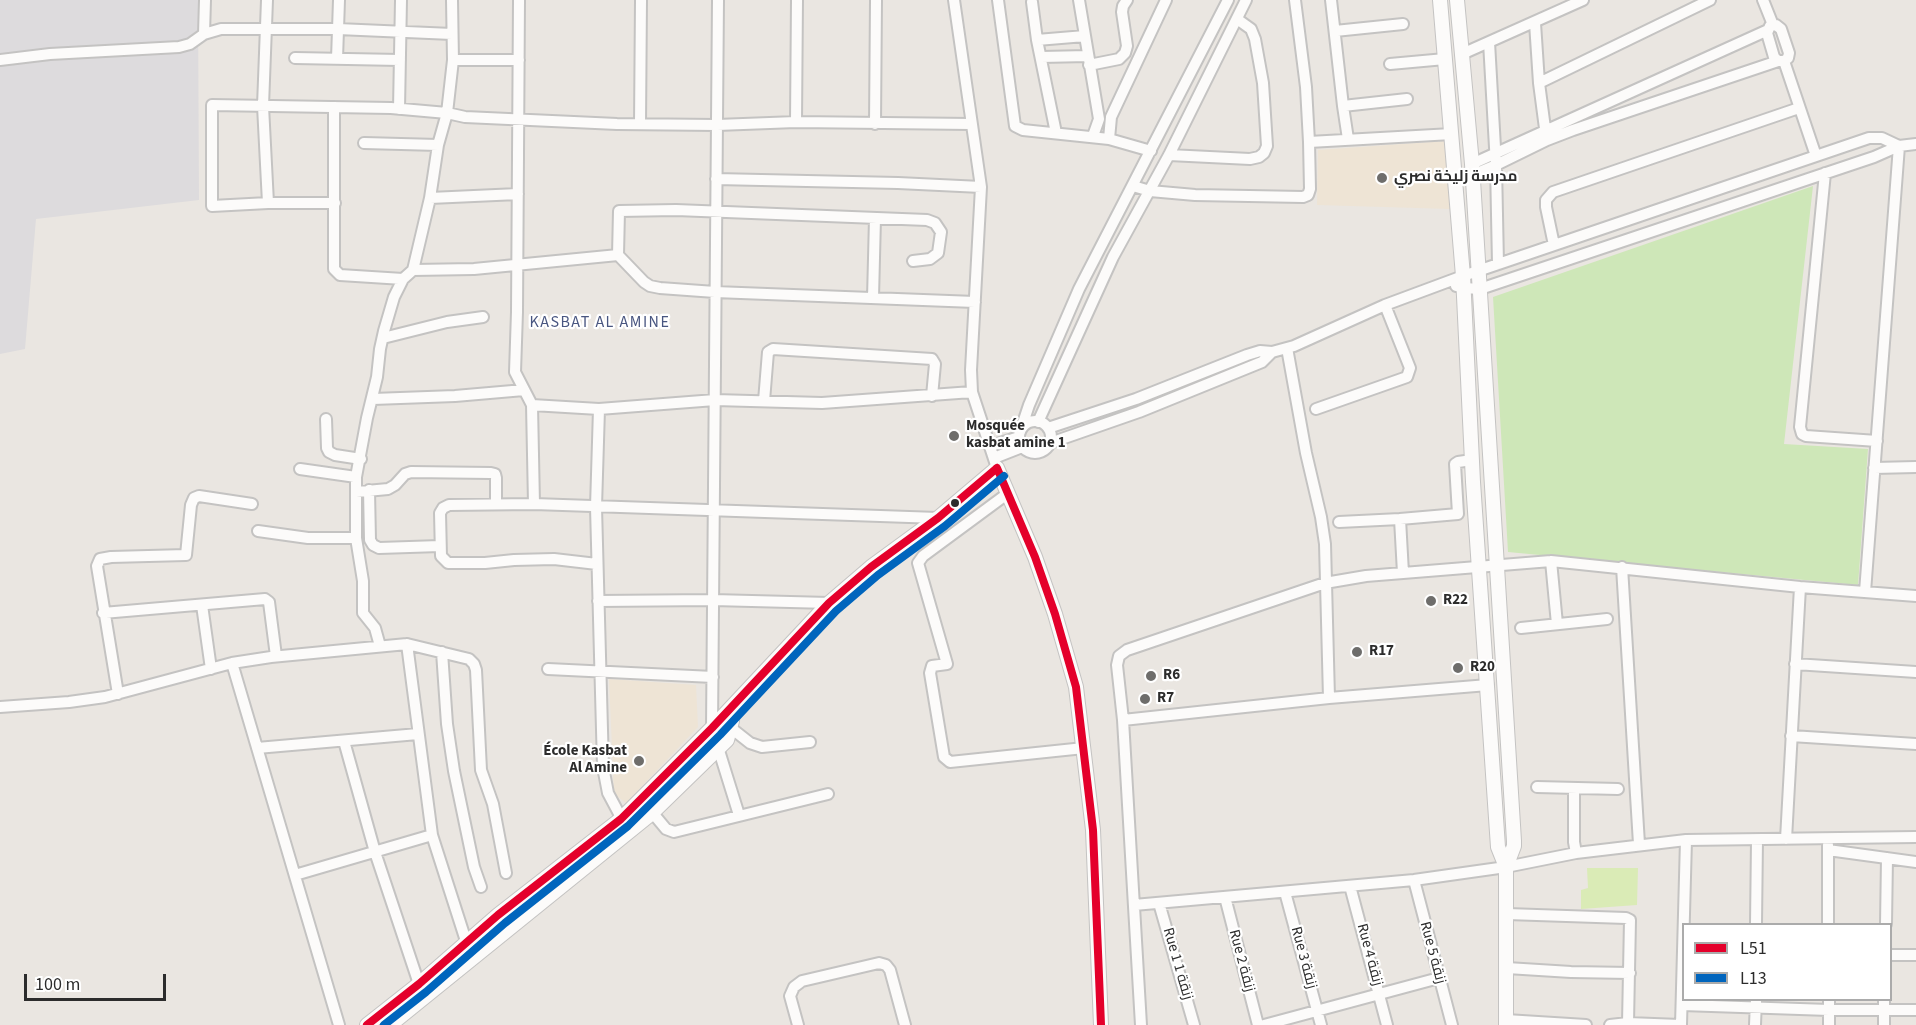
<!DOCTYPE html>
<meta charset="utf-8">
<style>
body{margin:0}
#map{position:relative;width:1916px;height:1025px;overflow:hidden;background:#eae6e1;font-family:"Source Sans 3",sans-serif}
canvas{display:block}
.legend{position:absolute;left:1682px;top:923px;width:210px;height:78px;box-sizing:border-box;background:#fff;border:2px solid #ababab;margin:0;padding:8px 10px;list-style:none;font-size:18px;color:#2c2c2c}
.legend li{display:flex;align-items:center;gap:12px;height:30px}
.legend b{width:30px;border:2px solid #ababab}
.scale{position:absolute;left:24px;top:974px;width:142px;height:27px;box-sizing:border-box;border:3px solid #2c2c2c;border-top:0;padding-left:8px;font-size:18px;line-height:21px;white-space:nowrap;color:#2c2c2c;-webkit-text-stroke:4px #fff;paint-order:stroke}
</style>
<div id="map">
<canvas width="1916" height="1025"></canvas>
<ul class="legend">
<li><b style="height:8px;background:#e4002b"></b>L51</li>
<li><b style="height:8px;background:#0065bd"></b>L13</li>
</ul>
<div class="scale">100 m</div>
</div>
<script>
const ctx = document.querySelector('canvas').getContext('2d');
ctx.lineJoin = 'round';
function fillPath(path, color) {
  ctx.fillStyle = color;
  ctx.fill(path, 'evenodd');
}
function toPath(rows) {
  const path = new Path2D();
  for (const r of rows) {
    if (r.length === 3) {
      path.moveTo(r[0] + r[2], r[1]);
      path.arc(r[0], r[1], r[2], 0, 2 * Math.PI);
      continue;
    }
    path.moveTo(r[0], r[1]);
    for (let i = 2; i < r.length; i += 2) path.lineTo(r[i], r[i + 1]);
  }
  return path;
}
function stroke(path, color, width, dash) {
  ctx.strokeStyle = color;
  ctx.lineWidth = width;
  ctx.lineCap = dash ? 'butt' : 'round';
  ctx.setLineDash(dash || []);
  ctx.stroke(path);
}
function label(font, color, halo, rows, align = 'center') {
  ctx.font = font + ' "Source Sans 3",Cairo,sans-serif';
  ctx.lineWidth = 4.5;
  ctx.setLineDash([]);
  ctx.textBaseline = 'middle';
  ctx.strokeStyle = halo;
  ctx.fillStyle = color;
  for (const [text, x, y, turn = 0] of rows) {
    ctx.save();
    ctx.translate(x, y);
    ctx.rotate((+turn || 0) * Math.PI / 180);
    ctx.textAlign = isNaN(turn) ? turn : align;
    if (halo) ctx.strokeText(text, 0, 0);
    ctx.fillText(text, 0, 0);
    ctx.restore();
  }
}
fillPath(toPath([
 [0,0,198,0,199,200,36,219,25,349,0,354]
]), '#dddbdd');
fillPath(toPath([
 [1445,141,1450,209,1317,205,1318,150],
 [609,679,696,685,698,727,626,803,614,794]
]), '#eee4d5');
fillPath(toPath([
 [1813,186,1784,444,1868,449,1858,585,1508,552,1493,297]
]), '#cee7b8');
fillPath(toPath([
 [1587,868,1638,868,1637,905,1581,909,1581,890,1588,888]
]), '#daebb6');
const minor = toPath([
 [267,0,263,106,268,203],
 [452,0,453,60,447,113,438,145,430,198,413,270,474,269,618,255,644,282,650,286,660,288,715,292,975,302],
 [519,0,517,312,515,372,532,405,534,504],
 [718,0,712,728,739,815],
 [954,0,981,187,971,370,972,392,997,468],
 [998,0,1015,126,1023,130,1109,139,1111,117,1166,0],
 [1079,0,1099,119,1093,136],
 [1331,0,1343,106,1348,139],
 [1763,0,1773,25],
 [1032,2,1037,40,1056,133],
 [1535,23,1539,83,1546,136],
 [1776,25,1781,29,1789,53,1788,58,1784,61,1778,61,1774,57,1767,33,1770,26,1776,25],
 [1335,31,1403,24],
 [204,34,205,0],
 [1037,40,1085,36],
 [1489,42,1496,165,1498,264],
 [1462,54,1583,0],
 [1041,57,1088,56],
 [295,58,400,60],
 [337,59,339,0],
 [0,60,50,54,179,47,190,44,204,34,221,29,338,29,452,34],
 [453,60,519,60],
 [1784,61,1816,156],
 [1390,64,1445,59],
 [1089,65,1119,59,1125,53,1127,46,1122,12,1123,6,1127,0],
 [1539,83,1710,0],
 [1343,106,1407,99],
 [334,107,334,269,340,275,403,279],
 [399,109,401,0],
 [796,122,797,0],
 [640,124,641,0],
 [875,124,876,0],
 [1109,139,1151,151],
 [1309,142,1452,134],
 [364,143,438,145],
 [1169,155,1250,159,1259,157,1264,153,1267,146,1263,83,1255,39,1251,29,1237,19],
 [1472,164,1768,30],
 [1825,173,1800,427,1802,434,1806,436,1877,441],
 [1472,175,1496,165,1547,140,1573,130,1778,61],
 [716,179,898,183,981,187],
 [1133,186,1150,191,1195,195,1303,197,1308,195,1310,189,1309,142,1306,87,1295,0],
 [430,198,518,194],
 [335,203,268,203,212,206,212,105,391,108,447,113,465,117,617,124,717,125,796,122,971,124],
 [1554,245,1546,207,1546,200,1553,192,1799,108],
 [618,255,619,211,676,210,927,220,935,223,941,232,938,253,930,259,913,261],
 [1456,286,1464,288,1480,289,1874,157,1899,146,1916,144],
 [873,298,875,218],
 [383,338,447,322,483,317],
 [1287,348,1306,453,1321,517,1325,544,1329,698],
 [373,399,455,396,524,390],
 [764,401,768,352,773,349,932,359,935,364,932,396],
 [532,405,599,409,715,400,822,403,972,392],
 [599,409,596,507,603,767,608,793,624,823],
 [1316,409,1407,377,1410,368,1385,305],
 [326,419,327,448,329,452,335,455,361,459],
 [1035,437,16],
 [1038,422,1113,257,1169,155,1246,0],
 [1048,428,1136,399,1247,355,1260,351,1272,352,1294,346,1385,305,1463,276,1869,138,1882,138,1899,146],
 [1020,432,1029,405,1079,289,1228,0],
 [1050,443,1139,412,1262,362,1272,352],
 [991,446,1019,437],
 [994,458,1022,447],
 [1874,468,1916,467],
 [300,469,356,477],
 [369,490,370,540,373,545,379,548,440,546],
 [356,492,388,489,395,485,405,474,411,472,491,473,495,474,496,478,496,504],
 [1007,494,923,556,918,563,947,664,932,666,930,673,944,757,950,762,1084,748],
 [1339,522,1400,519],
 [258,531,308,538,356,538],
 [1551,561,1557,624],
 [597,564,554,559,514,560,485,563,448,563,441,556,440,513,443,508,449,505,534,504,938,518],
 [1622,567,1639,844],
 [1403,573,1400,519,1458,514,1455,464,1458,462,1472,460],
 [1865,592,1899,146],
 [598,601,713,600,829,603],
 [202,605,211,669],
 [103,613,265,599,269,602,276,656],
 [1521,628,1607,619],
 [407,644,432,835,466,941],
 [380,646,375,628,363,613,363,581,356,538,356,477,367,418,377,377,380,349,384,331,394,297,403,279,413,270],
 [442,652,447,724,454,771,474,867,481,887],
 [232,663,339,1025],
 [1795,664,1916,672],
 [548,669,713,677],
 [118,694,97,566,100,559,111,557,186,555,191,505,194,498,199,496,252,504],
 [0,707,69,702,105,697,232,663,271,657,407,644,469,659,474,664,476,670,481,770,493,804,506,873],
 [1123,720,1329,698,1488,685],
 [731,728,750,743,762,747,810,742],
 [1791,736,1916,744],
 [344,741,375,852,421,990],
 [257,748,418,734],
 [1537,787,1618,789],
 [1574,788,1574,842,1576,853],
 [641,799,666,829,674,832,828,794],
 [1786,839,1800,587],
 [1828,845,1828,924],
 [1828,850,1916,862],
 [295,875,432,835],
 [1414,880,1452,1025],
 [1350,886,1387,1025],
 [1285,892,1321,1025],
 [1225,897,1258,1025],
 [1159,903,1194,1025],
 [1134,905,1414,880,1506,867,1576,853,1686,840,1916,837],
 [1507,914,1626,918,1630,920,1628,1023],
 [1756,924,1757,840],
 [1886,924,1887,858],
 [1890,955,1916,955],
 [1507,968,1571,972,1630,973],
 [1682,1005,1829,1010,1916,1010],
 [1506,1020,1586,1025],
 [798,1025,790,996,794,987,802,981,879,963,886,965,890,970,905,1025],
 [1141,1025,1123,720,1117,665,1119,656,1127,650,1325,583,1366,576,1551,561,1800,587,1916,596],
 [1264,1025,1439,978],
 [1610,1025,1628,1023,1680,1025],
 [1681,1025,1686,840],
 [1755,1025,1756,1000],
 [1829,1025,1829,1000],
 [1884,1025,1884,1000]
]);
const tertiary = toPath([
 [1440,0,1463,276,1473,482,1498,847,1506,867,1506,1025],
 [1457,0,1472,164,1514,841,1514,846,1506,867],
 [367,1025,419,984,498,915,621,819,712,728,829,603,871,567,938,518,997,468,1035,557,1055,614,1076,687,1093,830,1101,1025],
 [390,1025,652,813,727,740,732,721,733,706]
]);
stroke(minor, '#c4c3c2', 14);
stroke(tertiary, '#c4c3c2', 16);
stroke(minor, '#fcfbfa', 10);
stroke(tertiary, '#fcfbfa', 14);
stroke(toPath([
 [997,468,1035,557,1055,614,1076,687,1093,830,1101,1025],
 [367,1025,419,984,498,915,621,819,712,728,829,603,871,567,938,518,997,468]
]), '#e4002b', 8);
stroke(toPath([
 [384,1025,426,992,505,923,628,826,720,735,836,611,878,575,945,526,1004,476]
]), '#0065bd', 8);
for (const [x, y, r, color] of [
 [1382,178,6,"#6e6d6b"],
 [954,436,6,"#6e6d6b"],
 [955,503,5,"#2c2c2c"],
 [1431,601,6,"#6e6d6b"],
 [1357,652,6,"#6e6d6b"],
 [1458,668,6,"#6e6d6b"],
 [1151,676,6,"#6e6d6b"],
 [1145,699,6,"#6e6d6b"],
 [639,761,6,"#6e6d6b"]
]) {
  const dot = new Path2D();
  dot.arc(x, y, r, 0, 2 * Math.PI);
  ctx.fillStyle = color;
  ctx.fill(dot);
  stroke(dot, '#fff', 2);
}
label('bold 15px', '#2c2c2c', '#fff', [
 ["مدرسة زليخة نصري",1394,178],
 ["Mosquée",966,427],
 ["kasbat amine 1",966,444],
 ["R22",1443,601],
 ["R17",1369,652],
 ["R20",1470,668],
 ["R6",1163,676],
 ["R7",1157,699],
 ["École Kasbat",627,752,"right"],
 ["Al Amine",627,769,"right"]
], 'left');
label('15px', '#2c2c2c', '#fff', [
 ["Rue 5 زنقة",1432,953,75],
 ["Rue 4 زنقة",1369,955,75],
 ["Rue 3 زنقة",1303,958,75],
 ["Rue 2 زنقة",1241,961,75],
 ["Rue 1 زنقة 1",1177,964,74]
]);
ctx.letterSpacing = '1.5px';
label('16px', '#495680', '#fff', [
 ["KASBAT AL AMINE",600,323]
]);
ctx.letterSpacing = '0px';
</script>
